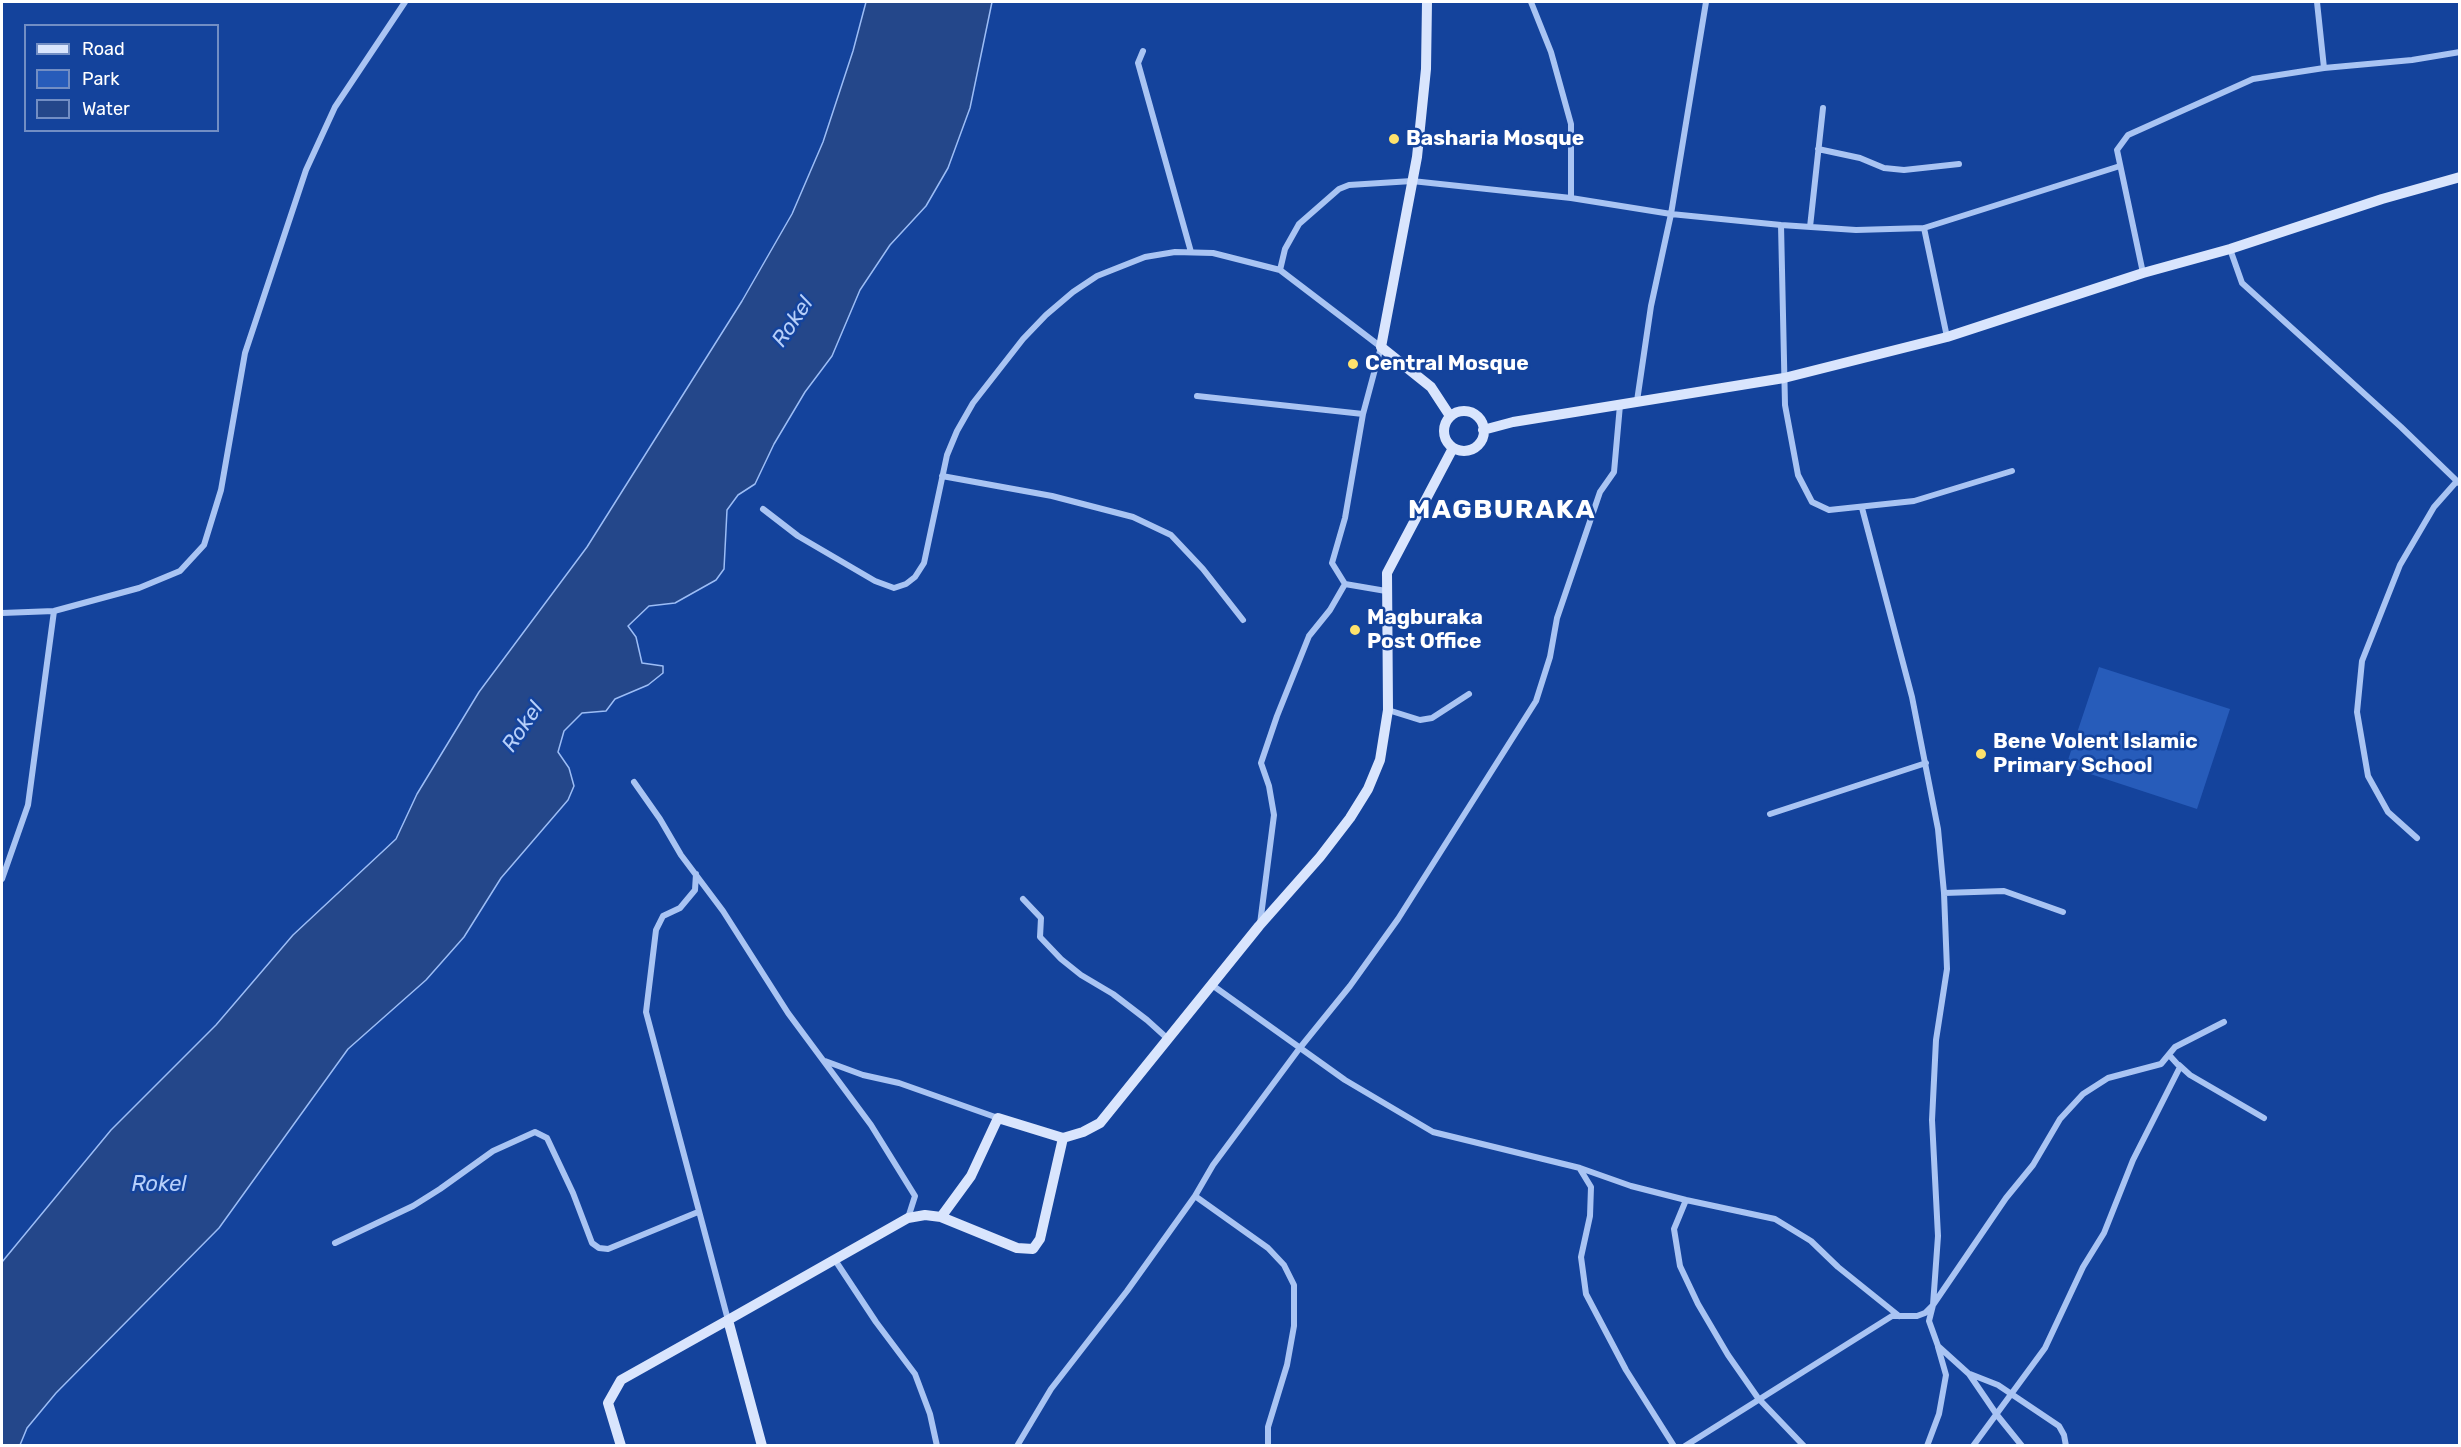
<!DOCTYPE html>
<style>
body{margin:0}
#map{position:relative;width:2461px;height:1447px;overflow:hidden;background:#14439c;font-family:Rubik,sans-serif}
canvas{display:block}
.frame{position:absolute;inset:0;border:3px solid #fff;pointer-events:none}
.legend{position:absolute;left:24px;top:24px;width:195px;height:108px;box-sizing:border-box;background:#14439c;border:2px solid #728ec4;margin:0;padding:8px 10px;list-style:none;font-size:18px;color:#fff}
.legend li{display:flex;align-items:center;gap:12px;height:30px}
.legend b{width:30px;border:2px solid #728ec4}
</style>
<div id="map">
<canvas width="2461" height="1447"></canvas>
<div class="frame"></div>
<ul class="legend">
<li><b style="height:8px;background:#d9e5fd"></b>Road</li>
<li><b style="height:16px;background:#275cba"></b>Park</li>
<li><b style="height:16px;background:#24478a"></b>Water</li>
</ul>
</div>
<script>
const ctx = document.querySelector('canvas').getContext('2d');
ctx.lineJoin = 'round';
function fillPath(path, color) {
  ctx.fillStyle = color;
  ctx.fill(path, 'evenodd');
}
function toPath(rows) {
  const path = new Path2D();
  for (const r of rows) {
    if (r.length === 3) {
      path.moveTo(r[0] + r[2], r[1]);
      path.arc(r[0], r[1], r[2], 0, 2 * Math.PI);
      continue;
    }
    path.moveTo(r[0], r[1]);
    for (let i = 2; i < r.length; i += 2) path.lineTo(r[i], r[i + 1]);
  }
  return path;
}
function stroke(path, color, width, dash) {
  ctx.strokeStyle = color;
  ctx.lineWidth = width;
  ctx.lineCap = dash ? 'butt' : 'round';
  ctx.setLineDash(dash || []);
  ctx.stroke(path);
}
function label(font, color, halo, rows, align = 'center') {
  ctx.font = font + ' Rubik,sans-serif';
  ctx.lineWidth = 5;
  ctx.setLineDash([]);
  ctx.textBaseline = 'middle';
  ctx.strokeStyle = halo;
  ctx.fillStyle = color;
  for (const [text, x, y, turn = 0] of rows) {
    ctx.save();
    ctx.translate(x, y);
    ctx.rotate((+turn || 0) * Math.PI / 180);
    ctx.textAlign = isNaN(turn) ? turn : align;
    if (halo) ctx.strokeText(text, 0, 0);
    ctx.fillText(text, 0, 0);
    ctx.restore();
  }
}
fillPath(toPath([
 [2099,667,2230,709,2197,809,2066,766]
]), '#275cba');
const water = toPath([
 [866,2,992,2,970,108,948,168,926,206,890,245,860,290,832,356,805,392,774,444,755,484,738,495,727,510,724,569,716,580,675,603,649,606,628,626,636,637,642,663,663,666,663,673,648,685,615,699,606,711,582,713,564,731,558,752,569,768,574,786,568,800,501,878,464,937,426,980,348,1049,219,1228,56,1393,27,1428,20,1445,2,1445,2,1262,111,1130,216,1025,293,935,396,839,417,794,479,692,587,547,742,301,792,214,823,142,853,51,866,2]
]);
fillPath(water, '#24478a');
stroke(water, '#9cbdf6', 1.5);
stroke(toPath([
 [1531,2,1551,52,1571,124,1571,198],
 [2317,2,2324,68],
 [1143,51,1138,63,1191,252],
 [1818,149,1860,158,1884,168,1904,170,1959,164],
 [1781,225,1785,405,1798,475,1812,502,1829,510,1914,501,2012,471],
 [1810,227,1823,108],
 [1924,228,1947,337],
 [2230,249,2242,283,2401,427,2459,483],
 [1280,270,1285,249,1299,224,1339,189,1349,185,1412,181,1571,198,1671,214,1781,225,1856,230,1924,228,2120,166],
 [2143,273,2117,150,2128,135,2253,79,2324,68,2412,60,2460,52],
 [1197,396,1363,414],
 [1637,401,1651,306,1671,214,1706,2],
 [942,476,1052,496,1133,517,1171,535,1203,569,1243,620],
 [1862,508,1912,697,1938,829,1944,893,1947,969,1936,1040,1932,1120,1938,1236,1933,1305,1929,1321,1938,1346,1969,1374,1997,1415,2022,1446],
 [763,509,798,536,875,581,894,588,906,584,915,577,924,563,947,455,957,431,973,403,1023,339,1046,315,1073,292,1097,276,1145,257,1175,252,1213,253,1280,270,1381,347,1363,414,1345,518,1332,563,1345,584],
 [2,613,54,611,139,588,180,571,204,545,221,490,245,353,306,170,335,107,405,2],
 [1388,710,1420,720,1432,718,1469,694],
 [634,782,660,819,681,855,723,911,788,1013,871,1125,915,1196,908,1218],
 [1770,814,1926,763],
 [2417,838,2388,812,2368,776,2357,712,2362,661,2400,565,2434,507,2457,481],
 [696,874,695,890,680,908,663,916,656,930,646,1012,728,1320],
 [2,879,28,805,54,611],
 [1944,893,2004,891,2063,912],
 [1023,899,1041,918,1040,937,1061,959,1081,975,1113,994,1147,1020,1168,1039],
 [1260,924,1274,815,1269,786,1261,763,1277,716,1309,636,1330,610,1345,584,1386,591],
 [1212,985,1345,1080,1433,1132,1580,1168,1631,1186,1686,1200,1775,1219,1811,1241,1838,1267,1899,1316],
 [825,1061,863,1075,899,1083,998,1118],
 [2179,1065,2190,1075,2264,1118],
 [1580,1169,1591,1187,1590,1216,1581,1257,1586,1294,1626,1370,1674,1446],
 [1195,1196,1268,1248,1284,1265,1294,1285,1294,1326,1287,1365,1268,1427,1268,1446],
 [1686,1200,1674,1229,1680,1266,1698,1304,1728,1355,1758,1398,1804,1446],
 [335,1243,413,1206,440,1189,493,1151,535,1132,547,1138,573,1193,592,1243,599,1248,608,1249,698,1212],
 [835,1260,876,1322,915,1374,930,1414,937,1446],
 [1970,1374,1998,1385,2059,1426,2064,1435,2066,1446],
 [1017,1446,1051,1389,1127,1291,1195,1196,1213,1165,1299,1049,1350,986,1398,919,1536,701,1550,657,1557,618,1600,492,1614,472,1620,405],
 [1685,1446,1892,1316,1917,1316,1925,1313,1933,1305,2006,1198,2033,1165,2060,1119,2083,1094,2108,1078,2161,1064,2175,1047,2224,1022],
 [1927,1446,1939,1414,1946,1375,1938,1347],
 [1973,1446,2045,1348,2083,1267,2104,1233,2133,1160,2180,1067,2170,1056]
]), '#a9c4f3', 6);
stroke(toPath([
 [1427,2,1426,69,1417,157,1381,347,1431,387,1450,416],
 [1464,431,20],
 [1483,430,1513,422,1784,378,1947,337,2143,273,2230,249,2382,199,2460,177],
 [941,1217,971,1176,998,1118,1063,1138,1083,1132,1100,1123,1259,926,1320,857,1350,818,1368,789,1380,760,1388,710,1387,573,1453,448],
 [621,1446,608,1403,621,1380,728,1320],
 [762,1446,728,1320,908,1218,925,1215,941,1217,1017,1248,1033,1249,1040,1239,1063,1138]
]), '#d9e5fd', 10);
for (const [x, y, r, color] of [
 [1394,139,6,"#ffe26c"],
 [1353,364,6,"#ffe26c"],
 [1355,630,6,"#ffe26c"],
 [1981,754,6,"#ffe26c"]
]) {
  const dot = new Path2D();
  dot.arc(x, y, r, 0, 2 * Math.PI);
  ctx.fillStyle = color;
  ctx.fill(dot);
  stroke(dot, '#14439c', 2);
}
label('bold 21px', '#fff', '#14439c', [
 ["Basharia Mosque",1406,139],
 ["Central Mosque",1365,364],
 ["Magburaka",1367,618],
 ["Post Office",1367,642],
 ["Bene Volent Islamic",1993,742],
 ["Primary School",1993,766]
], 'left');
label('italic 22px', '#b6cffa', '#14439c', [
 ["Rokel",793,322,-56],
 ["Rokel",523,727,-56],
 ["Rokel",159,1185]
]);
ctx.letterSpacing = '1.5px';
label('bold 27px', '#fff', '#14439c', [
 ["MAGBURAKA",1502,510]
]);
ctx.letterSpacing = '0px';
</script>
